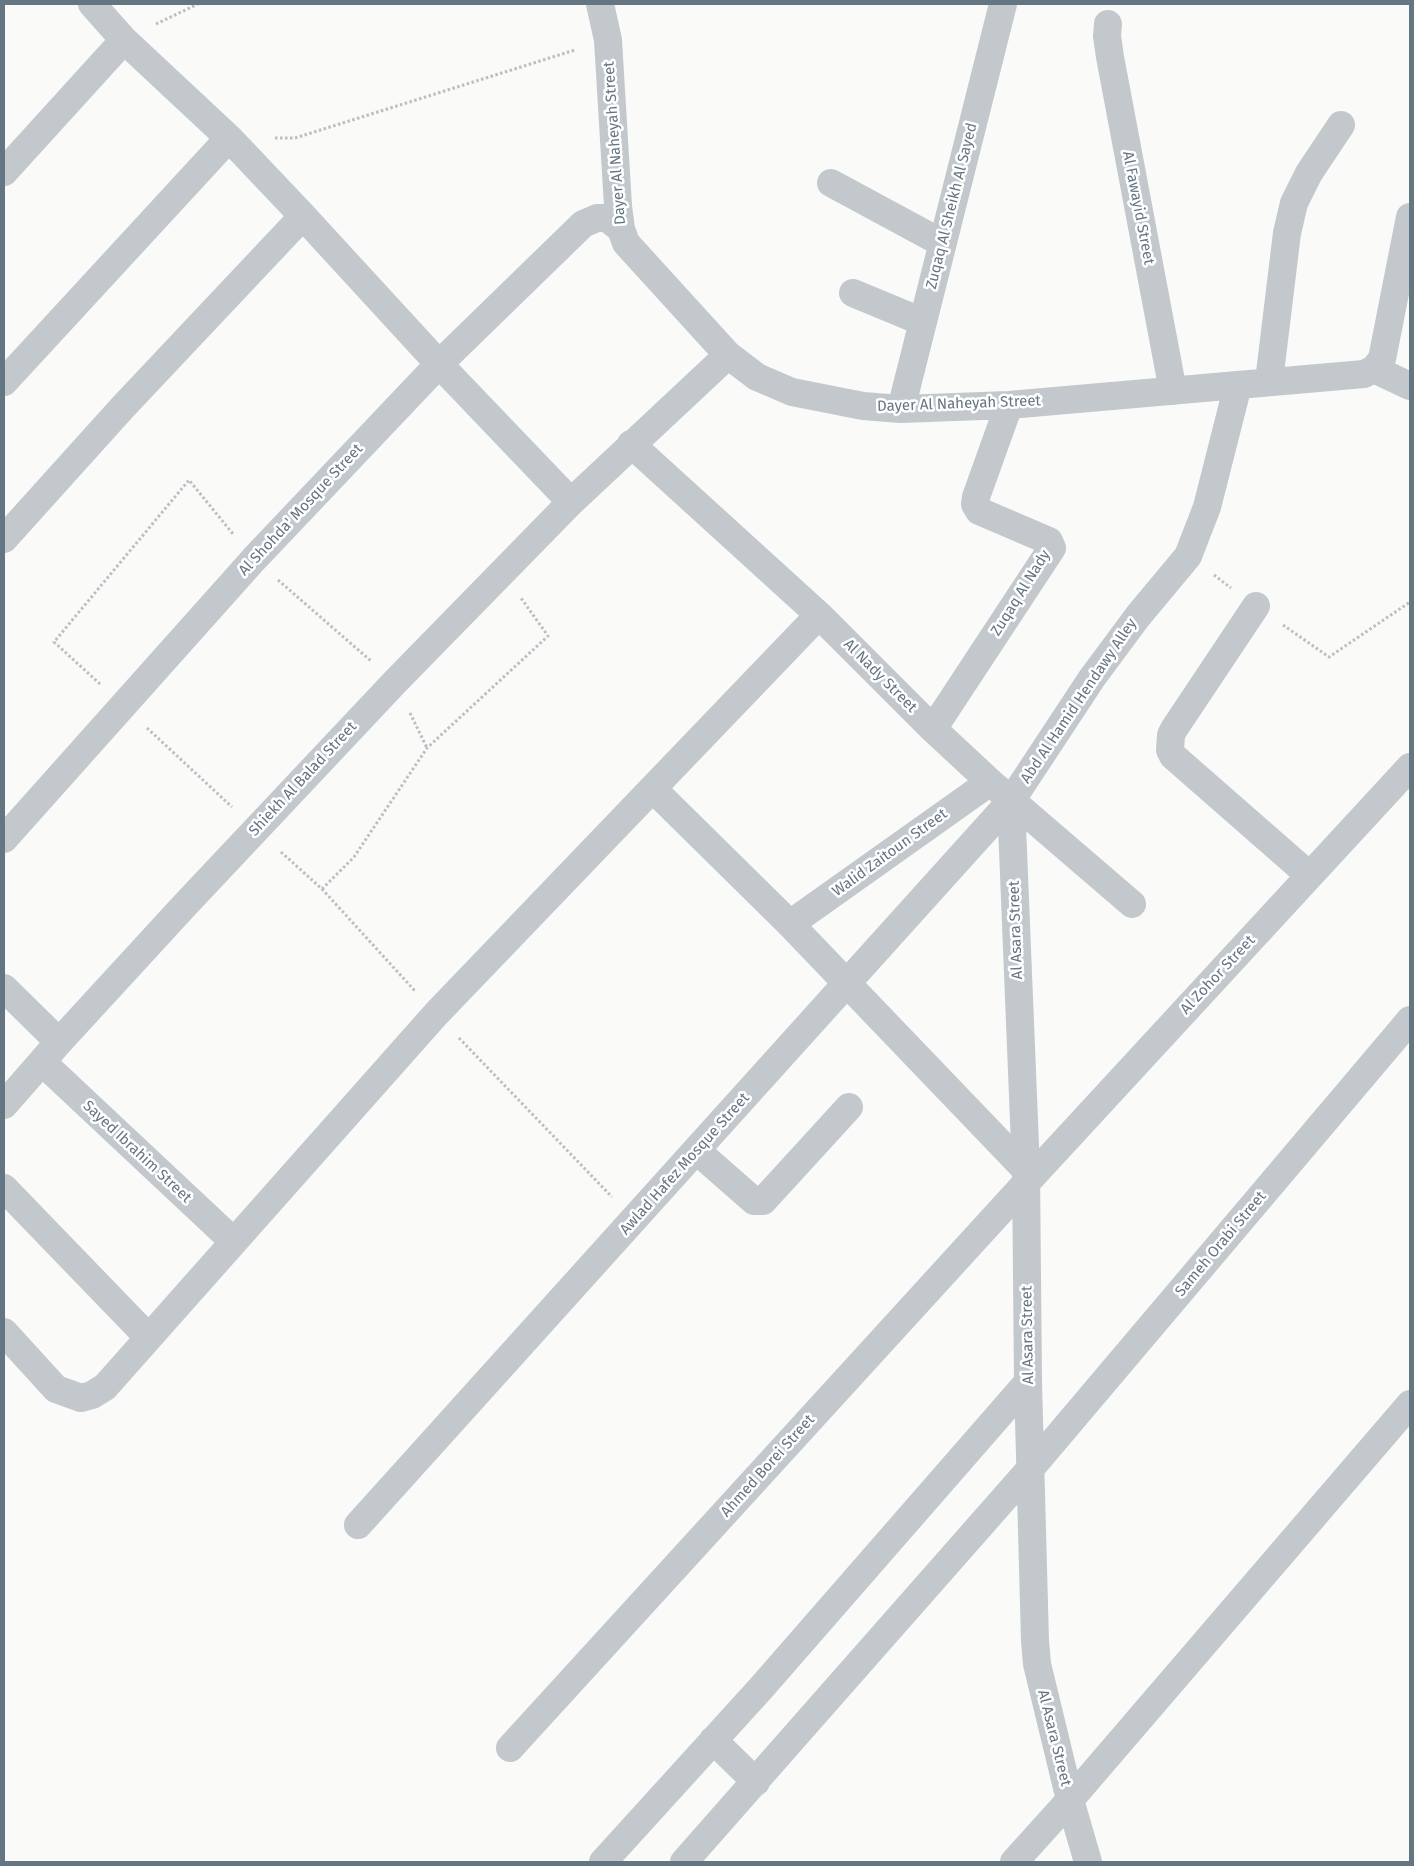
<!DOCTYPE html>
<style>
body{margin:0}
#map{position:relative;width:1414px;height:1866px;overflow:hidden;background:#fafaf8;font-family:"Fira Sans",sans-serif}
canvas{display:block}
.frame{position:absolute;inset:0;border:5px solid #657683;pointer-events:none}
</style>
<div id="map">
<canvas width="1414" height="1866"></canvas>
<div class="frame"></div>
</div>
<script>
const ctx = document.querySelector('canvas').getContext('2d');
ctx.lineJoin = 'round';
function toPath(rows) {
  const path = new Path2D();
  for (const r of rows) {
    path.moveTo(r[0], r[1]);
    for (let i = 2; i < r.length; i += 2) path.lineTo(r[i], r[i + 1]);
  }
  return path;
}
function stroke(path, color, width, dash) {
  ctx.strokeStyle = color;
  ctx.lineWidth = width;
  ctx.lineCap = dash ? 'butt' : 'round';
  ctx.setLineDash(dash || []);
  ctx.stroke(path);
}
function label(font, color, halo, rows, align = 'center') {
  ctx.font = font + ' "Fira Sans",sans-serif';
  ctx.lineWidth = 5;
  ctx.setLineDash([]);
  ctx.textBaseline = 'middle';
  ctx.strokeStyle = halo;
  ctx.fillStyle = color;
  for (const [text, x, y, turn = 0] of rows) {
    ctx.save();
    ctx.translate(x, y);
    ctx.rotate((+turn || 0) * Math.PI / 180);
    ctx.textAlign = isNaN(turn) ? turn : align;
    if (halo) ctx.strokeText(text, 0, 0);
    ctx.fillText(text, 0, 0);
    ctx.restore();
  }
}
stroke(toPath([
 [156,24,198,4],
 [275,138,295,138,575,50],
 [1214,575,1231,588],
 [278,580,371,661],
 [1283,625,1329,657,1410,602],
 [100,684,54,642,189,480,233,534],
 [410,713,427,748],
 [147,728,232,807],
 [281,852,322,889,415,991],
 [322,889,354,857,427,748,548,636,521,598],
 [459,1038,612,1197]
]), '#bbbfc2', 3, [2.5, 2.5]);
stroke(toPath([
 [600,4,608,40,618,206,621,229,626,243,728,355,757,377,792,392,863,406,901,409,1009,405,1364,374,1374,369,1382,359,1410,217],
 [1108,24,1107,36,1110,57,1173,391],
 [4,172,124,40],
 [831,183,942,243],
 [303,216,439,364,571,502],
 [853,293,923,322],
 [1374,369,1410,386],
 [1269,381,1287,233,1294,203,1309,173,1341,125],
 [4,382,229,138],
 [901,409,1003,4],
 [631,444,819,615,933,729,990,782,1132,904],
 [4,539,122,408,303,216,229,138,124,40,92,4],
 [1256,606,1174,729,1171,735,1170,750,1173,756,1309,875],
 [933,729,1052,548,1049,541,979,511,975,504,976,497,1009,405],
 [653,789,790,924,1026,1170],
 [1011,801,1026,1170,1028,1382,1035,1641,1037,1664,1070,1800,1088,1862],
 [4,839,254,559,439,364,583,224,597,218,607,218,621,229],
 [790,924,990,782],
 [4,988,59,1042],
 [42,1062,233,1241],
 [4,1105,59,1042,184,906,395,682,571,502,728,355],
 [697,1151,754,1201,763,1201,849,1107],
 [4,1188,148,1337],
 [4,1332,56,1389,81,1398,92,1395,105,1387,436,1014,819,615],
 [358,1525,1011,801,1092,678,1138,616,1188,556,1207,507,1238,385],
 [713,1740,756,1782],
 [510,1748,1026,1183,1410,767],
 [603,1862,762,1687,1028,1382],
 [684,1862,1031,1468,1410,1020],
 [1014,1862,1070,1800,1410,1404]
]), '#c3c8cc', 28);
label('15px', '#657683', '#fff', [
 ["Dayer Al Naheyah Street",615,143,-94],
 ["Zuqaq Al Sheikh Al Sayed",952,206,-76],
 ["Al Fawayid Street",1138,208,79],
 ["Dayer Al Naheyah Street",959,404,-2],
 ["Al Shohda' Mosque Street",301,510,-47],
 ["Zuqaq Al Nady",1021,593,-58],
 ["Al Nady Street",880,676,45],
 ["Abd Al Hamid Hendawy Alley",1079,701,-56],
 ["Shiekh Al Balad Street",303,779,-47],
 ["Walid Zaitoun Street",890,853,-36],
 ["Al Asara Street",1016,930,-92],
 ["Al Zohor Street",1218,975,-47],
 ["Sayed Ibrahim Street",137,1152,43],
 ["Awlad Hafez Mosque Street",685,1164,-48],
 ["Sameh Orabi Street",1221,1244,-50],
 ["Al Asara Street",1028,1335,-91],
 ["Ahmed Borei Street",768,1466,-48],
 ["Al Asara Street",1054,1738,76]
]);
</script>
